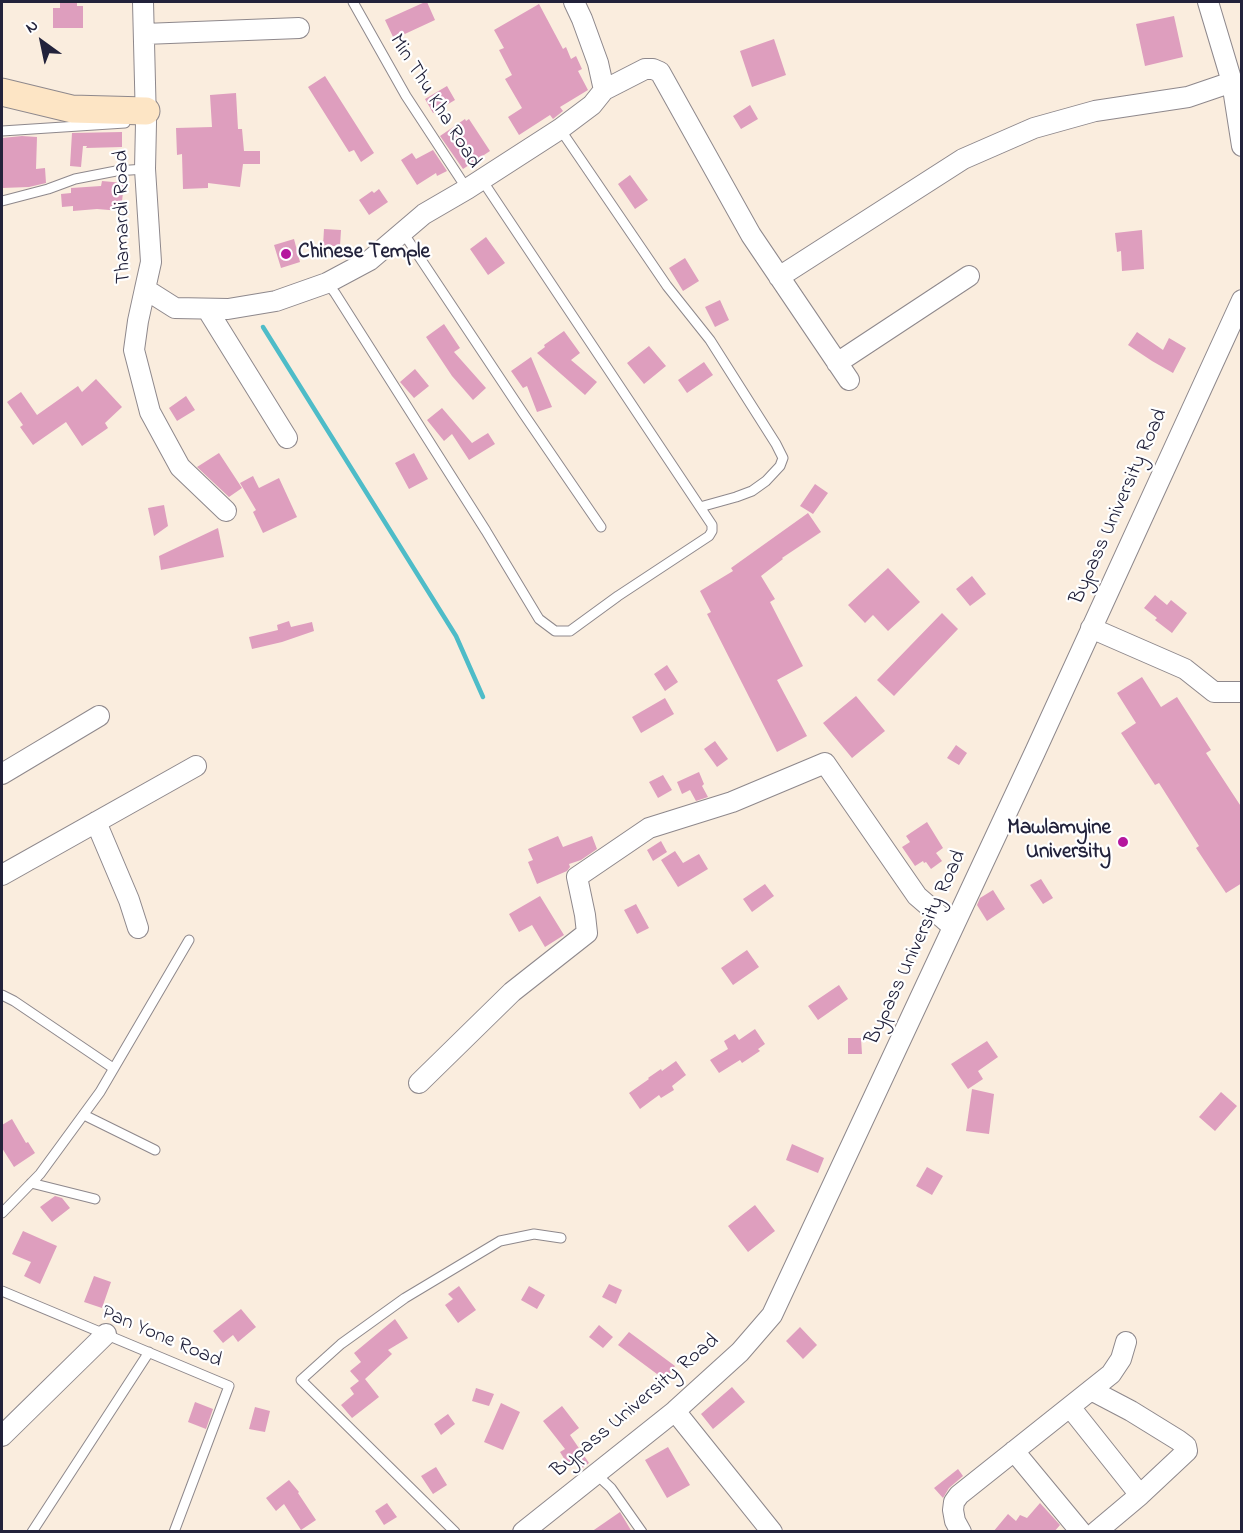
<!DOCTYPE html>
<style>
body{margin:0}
#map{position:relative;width:1243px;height:1533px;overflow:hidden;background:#faedde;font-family:"Indie Flower",sans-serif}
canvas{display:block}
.frame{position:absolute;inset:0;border:3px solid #22223b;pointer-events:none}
.north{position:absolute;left:12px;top:12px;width:60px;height:60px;-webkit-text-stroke:4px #fff;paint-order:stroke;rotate:327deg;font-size:16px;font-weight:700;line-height:24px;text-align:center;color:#22223b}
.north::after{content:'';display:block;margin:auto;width:21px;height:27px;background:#22223b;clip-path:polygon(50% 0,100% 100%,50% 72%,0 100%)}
</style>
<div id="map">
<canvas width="1243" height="1533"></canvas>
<div class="frame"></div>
<div class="north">N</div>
</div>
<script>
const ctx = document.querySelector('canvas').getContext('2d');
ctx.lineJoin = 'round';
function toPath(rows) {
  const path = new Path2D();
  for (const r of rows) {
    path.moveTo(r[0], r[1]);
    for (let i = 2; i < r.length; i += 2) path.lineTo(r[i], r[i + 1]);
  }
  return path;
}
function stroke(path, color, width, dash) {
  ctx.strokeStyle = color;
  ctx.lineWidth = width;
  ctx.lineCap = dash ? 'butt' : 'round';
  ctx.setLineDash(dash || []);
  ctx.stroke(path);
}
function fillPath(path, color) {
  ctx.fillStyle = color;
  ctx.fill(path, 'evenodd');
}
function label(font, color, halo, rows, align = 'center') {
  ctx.font = font + ' "Indie Flower",sans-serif';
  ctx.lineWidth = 4.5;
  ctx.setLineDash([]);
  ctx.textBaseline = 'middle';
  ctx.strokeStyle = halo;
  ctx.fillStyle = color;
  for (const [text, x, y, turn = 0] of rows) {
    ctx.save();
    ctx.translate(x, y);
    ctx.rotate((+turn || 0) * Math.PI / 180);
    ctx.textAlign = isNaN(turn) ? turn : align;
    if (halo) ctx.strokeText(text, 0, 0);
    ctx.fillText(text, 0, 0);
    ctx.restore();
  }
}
stroke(toPath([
 [263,327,456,636,483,697]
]), '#4ebcc8', 4.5);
fillPath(toPath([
 [60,2,77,2,77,6,83,6,83,28,53,28,53,8,60,8],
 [425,2,427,2,435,20,394,39,385,20],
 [539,4,563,49,566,47,571,59,576,56,582,69,578,71,588,90,560,107,563,111,553,119,550,115,519,135,508,117,522,108,505,79,512,75,499,50,504,48,494,30],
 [1174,16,1183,57,1145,66,1136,24],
 [774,39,786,75,752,87,740,51],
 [325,76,374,153,361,162,354,150,349,152,308,87],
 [447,86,455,100,433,113,425,99],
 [236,93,238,129,242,129,244,151,260,151,260,164,243,164,240,187,208,183,208,188,183,189,182,154,177,155,176,128,212,127,210,95],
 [750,105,758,119,741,129,733,116],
 [465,119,466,121,469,119,490,151,463,169,440,136],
 [122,132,122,147,86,148,87,146,83,146,81,167,70,166,72,133],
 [22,136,37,137,36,169,45,168,46,183,29,187,2,188,2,138],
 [433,150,447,171,437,176,436,173,417,185,401,160,412,153,416,159],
 [630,175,648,200,635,209,618,184],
 [102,181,124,183,121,211,97,209,73,211,73,206,62,207,61,194,71,193,71,188,101,186],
 [379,189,388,202,369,215,359,200,372,191,374,193],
 [324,229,341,230,340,246,323,246],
 [1142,230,1144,269,1122,271,1121,251,1117,252,1115,233],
 [486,237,505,263,488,275,470,249],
 [294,239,300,262,281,268,274,245],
 [685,258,699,281,683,291,669,268],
 [720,300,729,320,715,327,705,307],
 [444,324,460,348,454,352,486,388,473,400,452,376,426,337],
 [564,331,580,353,571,360,597,382,585,395,537,353,545,347,544,345],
 [1137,332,1163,350,1169,338,1186,348,1173,373,1152,361,1128,345],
 [649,346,666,366,644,384,627,363],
 [531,357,552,407,537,412,527,386,523,388,511,371],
 [704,362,713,375,687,393,678,380],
 [415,369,429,386,414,398,400,382],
 [96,379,122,407,105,423,108,428,82,446,66,422,33,445,20,427,23,425,7,402,21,392,37,415,78,386,82,392],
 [186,396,195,410,177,421,169,408],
 [442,408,472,443,488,433,495,444,469,460,452,434,444,441,427,420],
 [219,453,242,488,229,497,197,467],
 [414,453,428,479,409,489,395,463],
 [253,476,259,488,279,478,297,517,263,533,253,512,256,510,240,483],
 [815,484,828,493,813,514,800,506],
 [164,505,168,526,154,536,148,508],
 [808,513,821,532,782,558,783,559,761,576,775,599,770,602,803,666,777,680,807,736,777,752,707,614,711,612,700,591,733,571,731,568],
 [218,528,224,557,161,570,159,556],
 [888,568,920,602,888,631,873,615,865,623,848,605],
 [972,576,986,594,970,606,956,589],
 [1155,595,1167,605,1171,600,1187,613,1172,633,1155,620,1157,618,1144,608],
 [942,613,958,629,894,696,877,680],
 [289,621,291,627,312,622,314,631,282,642,252,649,249,637,278,630,277,625],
 [667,665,678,682,665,691,654,674],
 [1142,677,1161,707,1177,697,1211,750,1206,753,1242,808,1242,883,1226,893,1196,848,1199,846,1159,783,1155,785,1121,733,1136,723,1117,693],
 [856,696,885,731,852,758,823,723],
 [665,698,674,714,641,733,632,717],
 [715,741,728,759,717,767,704,749],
 [956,745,967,753,959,765,947,758],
 [699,772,704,784,702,786,708,797,696,801,690,790,682,794,677,782],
 [663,775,672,790,658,798,649,782],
 [927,822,943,848,936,853,942,861,931,869,926,862,924,863,923,861,915,866,902,847,910,842,906,836],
 [558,836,563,847,592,836,597,849,581,860,569,864,570,867,567,871,537,884,528,862,533,860,528,849],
 [661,841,667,852,653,861,647,850],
 [675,851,683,863,699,854,708,869,678,887,661,860],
 [1041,879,1053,898,1043,904,1030,885],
 [765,884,774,896,752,912,743,899],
 [993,890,1005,909,987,921,977,905,980,898],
 [540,896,564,935,545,947,532,925,519,932,509,914],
 [636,904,649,928,637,934,624,910],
 [747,950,759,967,733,985,721,968],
 [839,985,848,999,818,1020,808,1006],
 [755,1029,765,1044,758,1049,760,1051,742,1063,740,1060,719,1073,710,1060,728,1049,724,1041,735,1034,739,1040],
 [848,1038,861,1038,862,1054,848,1054],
 [987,1041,998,1057,978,1071,983,1079,968,1089,951,1064],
 [676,1061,686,1075,672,1086,674,1090,661,1098,659,1095,640,1109,629,1093,649,1079,648,1078,661,1069,662,1071],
 [972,1089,994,1094,989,1134,966,1131],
 [1221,1092,1237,1106,1215,1131,1199,1117],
 [12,1119,26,1143,28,1142,35,1153,14,1167,2,1148,2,1125],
 [792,1144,824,1158,818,1173,786,1160],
 [927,1167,943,1176,932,1195,916,1186],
 [55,1196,62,1198,70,1208,52,1222,40,1207],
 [755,1205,775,1231,748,1252,728,1226],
 [23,1231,57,1246,40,1284,24,1276,31,1262,12,1254],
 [94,1276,111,1282,102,1308,84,1302],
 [609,1284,622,1290,616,1304,602,1297],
 [459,1286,476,1310,458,1323,445,1305,453,1299,448,1294],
 [529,1286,545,1295,537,1309,521,1300],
 [241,1309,256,1327,238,1342,233,1335,223,1343,213,1331],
 [395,1319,408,1338,388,1350,392,1354,365,1379,379,1397,352,1418,341,1405,354,1394,350,1388,359,1381,350,1371,361,1362,354,1353],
 [599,1325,613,1337,603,1348,589,1337],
 [800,1327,817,1345,803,1359,786,1341],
 [629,1332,675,1366,665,1380,618,1345],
 [732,1387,745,1402,713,1429,701,1414],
 [476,1388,494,1394,489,1406,472,1401],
 [195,1402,213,1409,206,1429,188,1422],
 [501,1403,520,1412,503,1450,484,1442],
 [562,1406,579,1428,570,1435,589,1463,581,1469,577,1463,570,1468,560,1452,565,1449,543,1421],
 [255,1407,270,1411,265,1432,249,1429],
 [448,1414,455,1424,441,1435,434,1424],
 [668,1447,690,1485,667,1498,645,1460],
 [436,1467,447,1485,433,1494,421,1476],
 [958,1469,963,1476,949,1488,943,1498,934,1488],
 [289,1480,299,1492,298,1493,316,1520,301,1530,284,1504,276,1511,266,1498],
 [387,1503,397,1517,384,1525,375,1511],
 [1040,1503,1060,1525,1054,1532,993,1532,1008,1514,1016,1521,1020,1515,1027,1518],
 [620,1512,632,1532,591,1532]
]), '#de9ebe');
const lane = toPath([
 [353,2,406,96,467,189],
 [560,129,667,286,710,340,776,444,783,458,780,466,766,481,752,491,736,497,700,507],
 [2,131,125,123],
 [2,201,48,189,75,179,116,171,145,169],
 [402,231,523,413,601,527],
 [327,283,335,293,486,531,539,619,555,631,570,631,618,596,709,536,712,531,712,525,482,180],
 [2,995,14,1001,113,1068],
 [84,1115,155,1150],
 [31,1183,95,1199],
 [2,1213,40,1174,100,1092,189,940],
 [2,1291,229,1386,174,1532],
 [596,1474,611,1488,642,1532],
 [32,1532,149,1352],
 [455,1532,301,1380,341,1344,405,1298,500,1241,534,1234,561,1238]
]);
const street = toPath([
 [143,2,146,123,145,169,151,262,145,289,175,308,228,309,276,301,327,283,370,260,424,214,467,189,560,129,592,105,604,90,598,63,582,19,574,2],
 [1208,2,1232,82,1242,146],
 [144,34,299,28],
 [604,90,645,69,653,69,660,72,751,235,849,380],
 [779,277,963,159,1034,128,1095,111,1188,97,1232,82],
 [145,289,138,321,134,350,150,412,180,467,226,511],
 [207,309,287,438],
 [837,363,969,276],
 [1091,628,1185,669,1214,692,1242,692],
 [2,774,99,716],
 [96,822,129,900,138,928],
 [2,875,196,766],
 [419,1083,512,992,587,933,585,915,577,877,649,828,732,802,825,763,917,896,953,927],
 [1091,1390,1131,1411,1178,1440,1186,1446,1187,1451,1140,1495,1096,1532],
 [1070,1407,1140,1495],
 [675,1411,772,1532],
 [2,1436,106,1334],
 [1014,1451,1081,1532],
 [523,1532,675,1411,740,1352,772,1315,1035,752,1242,300],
 [961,1532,955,1521,953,1510,954,1502,959,1495,1111,1374,1121,1359,1126,1342]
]);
const secondary = toPath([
 [2,92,72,109,146,111]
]);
stroke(lane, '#8e888c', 11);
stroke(street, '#8e888c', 22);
stroke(secondary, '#8e888c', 29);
stroke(lane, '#fff', 9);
stroke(street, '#fff', 20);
stroke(secondary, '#fde5c5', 27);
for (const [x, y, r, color] of [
 [286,254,6,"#b5179e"],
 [1123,842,6,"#b5179e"]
]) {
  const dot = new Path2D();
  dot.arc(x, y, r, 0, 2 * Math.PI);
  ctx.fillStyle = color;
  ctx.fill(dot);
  stroke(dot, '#fff', 2);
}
label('21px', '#22223b', '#fff', [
 ["Min Thu Kha Road",434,102,58],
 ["Thamardi Road",124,217,-91],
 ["Bypass University Road",1120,507,-66],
 ["Bypass University Road",917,948,-65],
 ["Pan Yone Road",161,1338,23],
 ["Bypass University Road",636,1407,-40]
]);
label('bold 21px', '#22223b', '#fff', [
 ["Chinese Temple",298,254],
 ["Mawlamyine",1111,830,"right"],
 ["University",1111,854,"right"]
], 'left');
</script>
